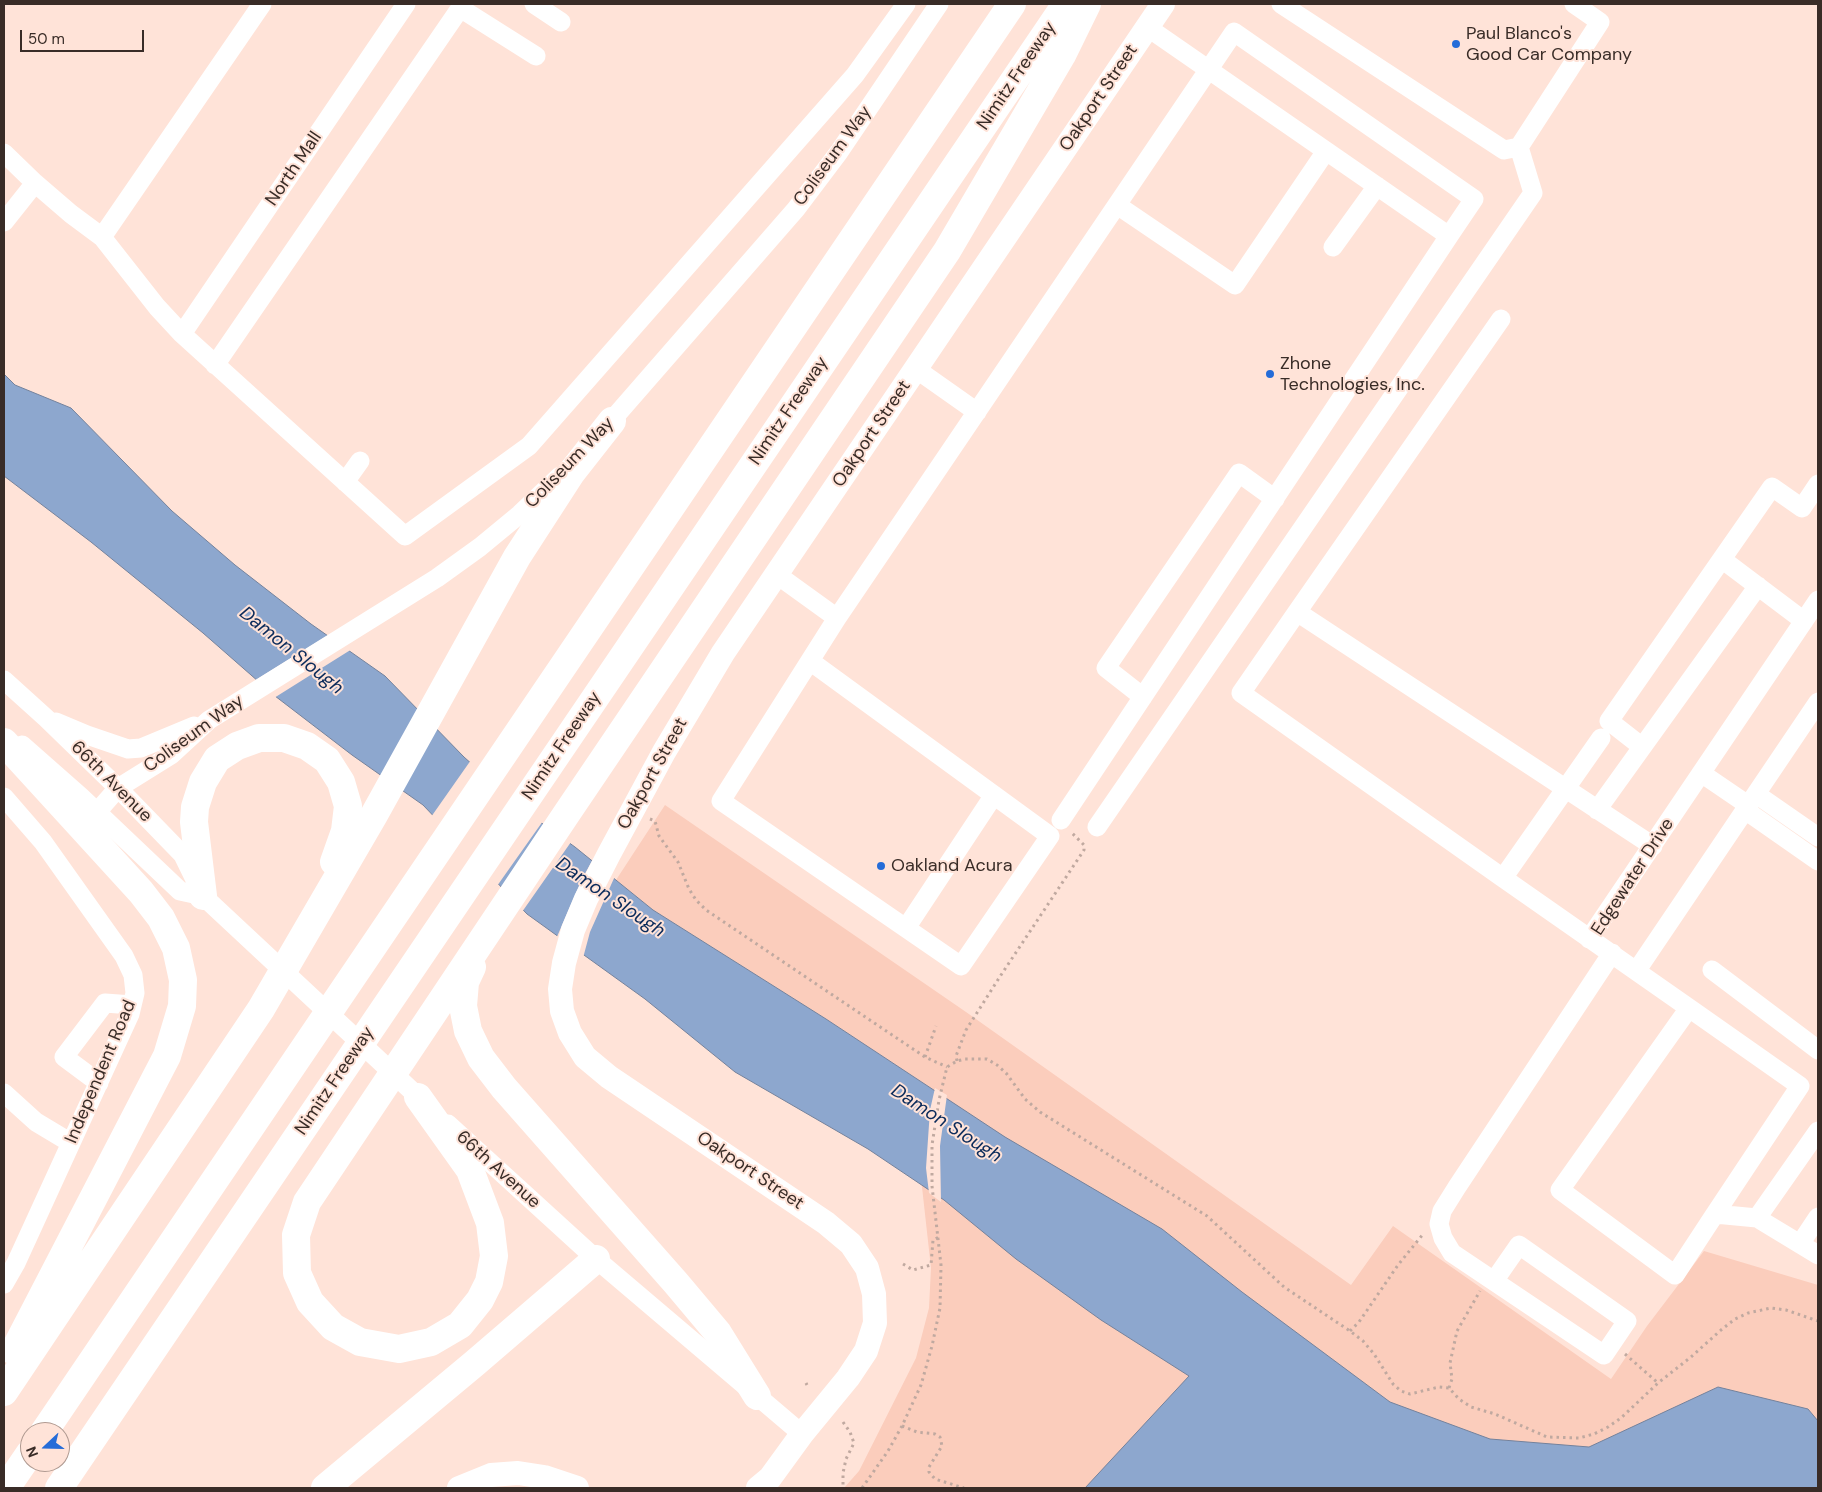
<!DOCTYPE html>
<style>
body{margin:0}
#map{position:relative;width:1822px;height:1492px;overflow:hidden;background:#ffe3d8;font-family:"DM Sans",sans-serif}
canvas{display:block}
.frame{position:absolute;inset:0;border:5px solid #392c27;pointer-events:none}
.north{position:absolute;left:20px;top:1422px;width:50px;height:50px;box-sizing:border-box;background:#ffe3d8;border:1px solid #b09a91;border-radius:50%;rotate:249deg;font-size:14px;font-weight:700;line-height:20px;text-align:center;color:#392c27}
.north::after{content:'';display:block;margin:auto;width:18px;height:22px;background:#256cd8;clip-path:polygon(50% 0,100% 100%,50% 72%,0 100%)}
.scale{position:absolute;left:20px;top:30px;width:124px;height:22px;box-sizing:border-box;border:2px solid #392c27;border-top:0;padding-left:6px;font-size:15px;line-height:18px;white-space:nowrap;color:#392c27;-webkit-text-stroke:4px #ffe3d8;paint-order:stroke}
</style>
<div id="map">
<canvas width="1822" height="1492"></canvas>
<div class="frame"></div>
<div class="north">N</div>
<div class="scale">50 m</div>
</div>
<script>
const ctx = document.querySelector('canvas').getContext('2d');
ctx.lineJoin = 'round';
function fillPath(path, color) {
  ctx.fillStyle = color;
  ctx.fill(path, 'evenodd');
}
function toPath(rows) {
  const path = new Path2D();
  for (const r of rows) {
    path.moveTo(r[0], r[1]);
    for (let i = 2; i < r.length; i += 2) path.lineTo(r[i], r[i + 1]);
  }
  return path;
}
function stroke(path, color, width, dash) {
  ctx.strokeStyle = color;
  ctx.lineWidth = width;
  ctx.lineCap = dash ? 'butt' : 'round';
  ctx.setLineDash(dash || []);
  ctx.stroke(path);
}
function label(font, color, halo, rows, align = 'center') {
  ctx.font = font + ' "DM Sans",sans-serif';
  ctx.lineWidth = 4;
  ctx.setLineDash([]);
  ctx.textBaseline = 'middle';
  ctx.strokeStyle = halo;
  ctx.fillStyle = color;
  for (const [text, x, y, turn = 0] of rows) {
    ctx.save();
    ctx.translate(x, y);
    ctx.rotate((+turn || 0) * Math.PI / 180);
    ctx.textAlign = isNaN(turn) ? turn : align;
    if (halo) ctx.strokeText(text, 0, 0);
    ctx.fillText(text, 0, 0);
    ctx.restore();
  }
}
fillPath(toPath([
 [665,805,966,1012,1351,1285,1393,1226,1611,1379,1647,1326,1704,1251,1818,1285,1818,1488,844,1488,859,1471,916,1358,929,1308,931,1268,919,1160,929,1087,826,1019,653,910,616,880]
]), '#fbcdbc');
const water = toPath([
 [4,374,15,385,71,408,172,511,235,565,311,624,385,676,464,757,522,809,575,847,653,910,826,1019,1005,1137,1162,1229,1242,1292,1390,1402,1490,1439,1589,1447,1718,1387,1808,1409,1818,1421,1818,1488,1085,1488,1189,1376,1101,1320,1016,1259,944,1200,868,1149,735,1072,645,999,527,914,423,805,352,755,275,696,203,633,91,542,4,476,4,374]
]);
fillPath(water, '#8da7ce');
stroke(water, '#74829c', 1);
fillPath(toPath([
 [330,634,352,649,274,698,254,681],
 [471,760,524,807,543,821,497,886,431,817],
 [550,826,571,842,522,912,504,893],
 [593,859,615,876,590,932,583,958,556,939,582,879],
 [935,1088,947,1095,940,1146,941,1202,929,1193,926,1168,930,1110]
]), '#ffe3d8');
stroke(toPath([
 [650,819,655,821,659,836,678,862,689,889,696,900,706,910,925,1057,947,1067],
 [925,1057,936,1026],
 [957,1061,956,1056,966,1030,1001,975,1084,850,1084,845,1071,832],
 [903,1264,913,1270,931,1265,933,1240,939,1237],
 [1350,1331,1359,1322,1398,1265,1424,1233],
 [1625,1354,1658,1383],
 [806,1383,807,1385],
 [1449,1388,1452,1379,1450,1363,1457,1331,1480,1291],
 [843,1422,850,1432,854,1443,846,1459,843,1473,843,1488],
 [902,1426,917,1432,935,1434,940,1437,942,1446,929,1467,929,1472,935,1479,964,1488],
 [862,1488,888,1451,902,1426,921,1385,932,1346,940,1308,941,1265,932,1186,932,1145,939,1100,947,1067,957,1061,965,1059,987,1059,997,1065,1006,1073,1025,1099,1040,1112,1207,1216,1284,1287,1350,1331,1363,1341,1374,1354,1393,1384,1401,1391,1410,1394,1439,1387,1449,1388,1459,1399,1471,1407,1495,1414,1547,1437,1579,1438,1594,1434,1608,1427,1621,1418,1658,1383,1691,1357,1721,1330,1735,1319,1748,1313,1771,1308,1786,1310,1818,1321]
]), '#c0a9a0', 3, [2.5, 4]);
stroke(toPath([
 [534,4,561,22],
 [1281,4,1504,150,1519,147,1600,22,1574,4],
 [460,8,536,56],
 [4,153,35,183,71,214,102,237,157,307,182,334,405,536,529,446,855,75,906,4],
 [1117,205,1235,285,1326,151],
 [4,222,35,183],
 [102,237,262,4],
 [1333,247,1377,186],
 [1501,319,1297,612,1653,846],
 [182,334,406,4],
 [215,365,463,4],
 [916,369,977,412],
 [605,428,796,209,839,152,939,4],
 [345,482,360,461],
 [1723,560,1804,621],
 [776,574,837,618],
 [1297,612,1241,693,1503,878],
 [810,661,1050,836,961,966,721,801,837,618,1234,32,1474,199,1449,236],
 [4,680,46,718,118,788,183,855,203,896,427,1105],
 [1143,697,1106,668,1239,473,1275,499],
 [56,722,87,735,128,749,141,748,194,726],
 [1601,738,1503,878,1689,1008,1560,1190,1675,1275,1715,1214,1757,1218],
 [22,745,81,797,180,891,203,896],
 [1641,746,1609,721,1772,487,1802,508,1818,484],
 [1701,773,1748,805],
 [1756,794,1818,837],
 [4,797,43,842,124,956,133,975,135,993,130,1014,16,1263,4,1284],
 [1597,810,1758,586],
 [1745,810,1818,861],
 [97,812,118,788,171,755,209,720,437,578,480,547,520,514,560,476],
 [1061,820,1449,236,1147,27],
 [1097,827,1533,193,1519,147],
 [906,928,994,795],
 [1589,939,1818,600],
 [1637,970,1818,702],
 [1712,970,1818,1050],
 [1689,1008,1800,1086,1715,1214],
 [99,1083,64,1057,105,1003,132,1005],
 [4,1093,36,1122,71,1143],
 [448,1124,596,1259,802,1434],
 [1818,1131,1757,1218,1818,1255],
 [1800,1244,1818,1217],
 [1494,1281,1519,1245,1627,1321,1604,1355,1452,1253,1443,1238,1439,1224,1442,1211,1457,1187,1612,953]
]), '#fff', 19);
stroke(toPath([
 [459,1488,491,1475,518,1473,544,1477,577,1488],
 [758,1488,770,1478,802,1434,848,1378,866,1351,875,1323,874,1294,867,1268,851,1244,826,1223,609,1077,585,1057,570,1033,562,1011,560,989,564,963,573,930,586,899,609,854,664,752,723,653,1163,4]
]), '#fff', 24);
stroke(toPath([
 [4,742,141,892,161,918,176,948,183,980,182,1006,167,1056,14,1351],
 [203,896,194,822,195,807,203,782,217,759,237,746,259,738,284,738,307,746,327,760,341,782,348,806,345,831,334,862],
 [472,967,465,982,463,1006,468,1031,481,1058,504,1088,676,1283,718,1333,757,1396],
 [418,1097,470,1170,490,1223,494,1256,489,1282,480,1300,460,1325,431,1342,399,1349,360,1342,333,1327,310,1302,297,1273,296,1235,307,1202,567,813,947,251,1062,55,1087,4],
 [4,1392,261,1009,374,815,517,557,572,472,612,421],
 [44,1432,1012,4],
 [6,1488,30,1453],
 [59,1488,1066,4],
 [325,1488,475,1363,596,1259]
]), '#fff', 28);
for (const [x, y, r, color] of [
 [1456,44,5,"#256cd8"],
 [1270,374,5,"#256cd8"],
 [881,866,5,"#256cd8"]
]) {
  const dot = new Path2D();
  dot.arc(x, y, r, 0, 2 * Math.PI);
  ctx.fillStyle = color;
  ctx.fill(dot);
  stroke(dot, '#ffe3d8', 2);
}
label('18px', '#392c27', '#ffe3d8', [
 ["Paul Blanco's",1466,34],
 ["Good Car Company",1466,55],
 ["Zhone",1280,364],
 ["Technologies, Inc.",1280,385],
 ["Oakland Acura",891,866]
], 'left');
label('18px', '#392c27', '#ffe3d8', [
 ["Nimitz Freeway",1017,76,-56],
 ["Oakport Street",1099,98,-56],
 ["Coliseum Way",833,156,-54],
 ["North Mall",294,169,-56],
 ["Nimitz Freeway",789,411,-56],
 ["Oakport Street",872,434,-56],
 ["Coliseum Way",570,463,-46],
 ["Coliseum Way",194,734,-36],
 ["Nimitz Freeway",562,746,-56],
 ["Oakport Street",653,774,-61],
 ["66th Avenue",111,782,45],
 ["Edgewater Drive",1633,877,-57],
 ["Independent Road",101,1072,-67],
 ["Nimitz Freeway",335,1081,-56],
 ["66th Avenue",498,1170,42],
 ["Oakport Street",750,1171,34]
]);
label('italic 19px', '#0b2b5b', '#ffe3d8', [
 ["Damon Slough",291,651,39],
 ["Damon Slough",610,898,34],
 ["Damon Slough",946,1124,33]
]);
</script>
